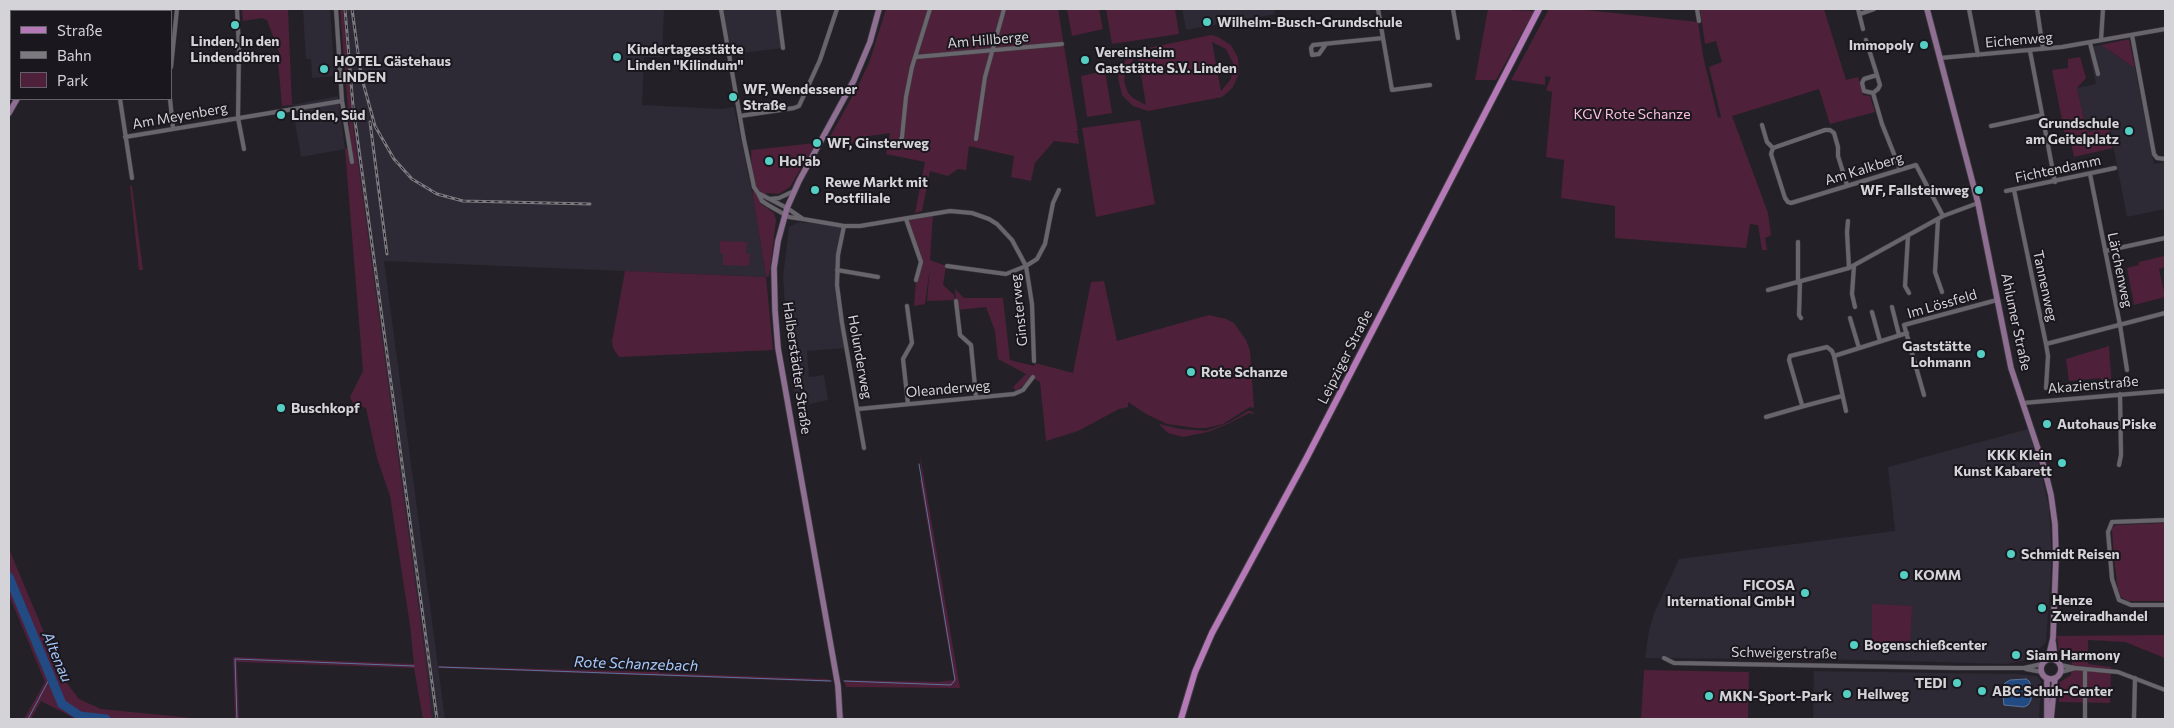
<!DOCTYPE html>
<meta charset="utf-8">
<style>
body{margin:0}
#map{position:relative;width:2174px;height:728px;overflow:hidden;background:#232127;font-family:Commissioner,sans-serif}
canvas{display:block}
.frame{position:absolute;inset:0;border:10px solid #d4d3d7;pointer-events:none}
.legend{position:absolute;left:10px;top:10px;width:162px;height:90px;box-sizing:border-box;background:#1a171e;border:1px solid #646268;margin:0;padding:6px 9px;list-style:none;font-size:15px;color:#d4d3d7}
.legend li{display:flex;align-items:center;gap:10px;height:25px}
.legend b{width:25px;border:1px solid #646268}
</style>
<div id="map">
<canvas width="2174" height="728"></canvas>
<div class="frame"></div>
<ul class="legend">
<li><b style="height:6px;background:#b579b8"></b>Straße</li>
<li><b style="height:6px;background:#7b7a7f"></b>Bahn</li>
<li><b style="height:14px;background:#4f2039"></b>Park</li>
</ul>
</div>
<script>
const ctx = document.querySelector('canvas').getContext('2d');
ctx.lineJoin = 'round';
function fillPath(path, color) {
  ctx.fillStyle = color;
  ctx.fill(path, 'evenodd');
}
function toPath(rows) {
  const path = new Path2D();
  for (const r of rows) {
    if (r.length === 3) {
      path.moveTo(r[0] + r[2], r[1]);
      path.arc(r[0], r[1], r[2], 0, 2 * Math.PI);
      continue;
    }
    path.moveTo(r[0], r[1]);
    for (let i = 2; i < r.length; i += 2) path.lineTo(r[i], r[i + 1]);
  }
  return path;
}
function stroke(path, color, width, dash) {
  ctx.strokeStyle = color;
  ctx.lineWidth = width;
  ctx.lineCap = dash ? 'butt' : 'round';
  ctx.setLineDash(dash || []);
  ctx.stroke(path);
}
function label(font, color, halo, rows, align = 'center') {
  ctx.font = font + ' Commissioner,sans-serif';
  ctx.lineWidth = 4;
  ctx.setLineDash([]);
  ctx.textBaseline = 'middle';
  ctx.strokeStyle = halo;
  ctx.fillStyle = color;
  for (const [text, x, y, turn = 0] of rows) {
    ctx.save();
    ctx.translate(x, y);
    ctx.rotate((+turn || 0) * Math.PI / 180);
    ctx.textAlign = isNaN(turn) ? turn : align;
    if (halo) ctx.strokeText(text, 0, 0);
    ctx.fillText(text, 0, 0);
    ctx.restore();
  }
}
fillPath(toPath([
 [303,9,330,9,335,76,312,78,311,59,306,59],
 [343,9,664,9,662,57,644,57,642,105,721,109,734,107,753,196,766,277,384,261,445,719,432,719,426,662,353,125],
 [721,9,778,9,783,48,733,54],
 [1182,9,1274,9,1275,14,1186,30],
 [2101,45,2135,68,2154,164,2165,162,2165,209,2127,217,2110,129,2087,132,2077,88,2096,84,2088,47],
 [338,96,345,149,301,157,292,105],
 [799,222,844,226,838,255,837,285,846,348,807,351,809,377,824,375,828,400,796,407,789,354,783,277,789,227],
 [2028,429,2041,473,2049,507,2052,557,2046,642,2031,659,2007,664,1865,660,1645,658,1649,630,1655,611,1679,559,1895,531,1888,467],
 [1814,671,2017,674,2037,676,2041,681,2039,719,1813,719]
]), '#2d2935');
fillPath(toPath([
 [242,9,295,9,288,10,292,105,282,106,278,61,282,60,267,20,262,18,243,21],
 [340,9,343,9,353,125,426,662,432,719,423,719,414,668,237,662,239,718,246,719,235,719,233,657,414,664,410,625,390,496,377,458,366,408,353,403,350,397,363,371,345,149,351,147],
 [886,9,1058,9,1078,131,1073,132,1077,132,1079,144,1054,141,1035,163,1031,181,1011,177,1014,156,969,146,966,170,958,169,948,176,930,171,922,211,915,213,925,162,886,154,890,133,855,138,853,143,831,146,827,142,857,88,869,63],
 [1067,9,1099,9,1103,29,1072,36],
 [1106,9,1175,9,1179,34,1112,44],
 [1488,9,1534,11,1496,80,1475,80],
 [1549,9,1576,9,1698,22,1703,56,1718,118,1721,117,1709,67,1722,62,1716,41,1705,44,1700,9,1824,9,1846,80,1858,77,1863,95,1870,96,1875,112,1830,124,1819,89,1732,116,1768,213,1771,235,1765,238,1767,250,1762,250,1758,225,1750,224,1746,248,1615,238,1615,206,1561,198,1564,160,1546,157,1552,92,1546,90,1551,77,1545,76,1545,85,1511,80],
 [1211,35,1218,37,1231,45,1238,58,1239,73,1233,87,1228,92,1222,97,1148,111,1133,106,1122,95,1118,78,1120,67,1131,54,1138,50],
 [1212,42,1226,49,1233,63,1231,79,1221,91],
 [1137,56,1138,56,1146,105,1133,98,1128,93,1124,81,1126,68],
 [2129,39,2135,68,2101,45],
 [2080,57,2086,78,2077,88,2087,132,2109,128,2113,148,2074,157,2071,143,2066,140,2052,70,2068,68,2068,59],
 [1105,71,1112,113,1087,117,1081,76],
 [1140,120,1155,204,1096,217,1082,128],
 [816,143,790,187,779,194,767,193,760,203,774,213,776,220,769,276,766,277,773,350,619,357,613,348,612,341,625,271,766,277,753,196,751,150],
 [130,186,132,186,143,270,139,270],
 [933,213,930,260,946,266,943,285,954,295,955,300,927,301,930,267,925,304,914,306,916,280,921,262,906,219],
 [720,241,747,242,746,253,750,254,749,266,723,265,723,253,720,253],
 [2164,256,2165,267,2159,269,2165,297,2134,305,2127,268,2139,265,2139,262],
 [1104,281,1117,341,1209,315,1226,319,1234,323,1246,340,1250,351,1254,408,1250,407,1223,424,1206,428,1196,428,1167,424,1146,414,1128,402,1128,407,1119,409,1078,431,1046,441,1040,382,1033,378,1016,391,1013,387,1026,374,998,359,995,331,986,307,957,310,955,289,964,298,1003,298,1010,360,1034,366,1035,363,1073,373,1091,282],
 [2109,346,2112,389,2102,390,2101,378,2069,381,2066,359],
 [1248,411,1251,411,1255,414,1249,413,1230,423,1208,432,1183,437,1168,433,1159,424,1181,429,1206,431,1230,422],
 [920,455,960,688,846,687,844,680,939,682,954,680,920,480,922,480],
 [2165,523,2165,601,2128,601,2121,597,2118,589,2114,560,2112,528,2116,525],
 [9,549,59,668,66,682,79,699,101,709,202,719,76,719,41,701,31,719,24,719,45,682,9,595],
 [1872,604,1912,606,1910,646,1913,646,1913,651,1909,650,1874,649,1874,652,1872,652],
 [2165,635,2165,658,2125,642,2088,640,2088,664,2111,667,2110,703,2059,702,2060,682,2071,675,2072,662,2066,661,2059,653,2057,636],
 [1763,651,1825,652,1825,660,1763,659],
 [653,665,660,665,659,673,828,679,830,682,439,668,438,666,651,672],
 [1644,670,1749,672,1748,719,1641,719]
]), '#4f2039');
const water = toPath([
 [2026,679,2029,681,2031,686,2031,700,2028,705,2024,707,2004,705,2002,688,2005,683,2010,680,2026,679]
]);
fillPath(water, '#234b83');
stroke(water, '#58749c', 1);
stroke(toPath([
 [439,667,831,681],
 [844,681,951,685,955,680,919,464],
 [28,719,51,676],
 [237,719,235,659,414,666]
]), '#58749c', 1);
stroke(toPath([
 [9,577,62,704,80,716,106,719]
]), '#234b83', 9);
const street = toPath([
 [237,9,239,49,238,118,244,149],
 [336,9,342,101,352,162],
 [721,9,744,140,754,187,758,193,762,201,768,205,789,217,803,219,787,208,758,193],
 [778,9,783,48],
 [1378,9,1392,90,1430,85],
 [1453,9,1458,38],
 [1697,9,1699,21],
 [1858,9,1863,29],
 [1969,9,1978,55],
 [2037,9,2043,49],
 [125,11,127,9],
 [1860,14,1874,9],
 [2132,35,2154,154,2157,158,2165,159],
 [1866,40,1877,75],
 [2101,40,2103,9],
 [2090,43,2098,74],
 [1326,44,1319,54,1312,55,1311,48,1313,45,1383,38],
 [2030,51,2055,182],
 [916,57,1062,44],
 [1940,58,2062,47,2165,29],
 [171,67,177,9],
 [1877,75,1880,85,1878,89,1873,93,1864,91,1862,83,1864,79,1877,75],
 [1873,93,1882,124,1900,169],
 [120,99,132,178],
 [170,99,173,128],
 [740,116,794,108,799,106,820,60,837,9],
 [1762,125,1767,142,1773,148],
 [1991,126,2042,115],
 [125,137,342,101],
 [976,139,985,77,1004,9],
 [899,145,902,137,906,97,912,67,930,9],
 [2090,174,2120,325,2127,370],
 [1847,185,1838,156,1838,147,1834,133,1830,130,1825,130,1773,148,1771,154,1785,198,1788,202,1791,203,1916,165,1943,216],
 [2014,190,2046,344,2048,356,2046,388],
 [2006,191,2115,168],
 [770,199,779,198,794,191],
 [803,219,844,226,860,226,950,211,972,213,989,219,997,224,1012,240,1026,266,1032,304,1034,361],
 [906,219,921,262,916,280],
 [1938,219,1935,272,1942,292],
 [1848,221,1847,232,1849,268],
 [844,226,838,255,837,285,842,323,864,448],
 [1908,236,1905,286,1909,293],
 [2105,251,2165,238],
 [947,266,1006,274,1026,266,1037,259,1045,244,1053,203,1059,190],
 [1854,266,1852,294,1855,307],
 [837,270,878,277],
 [1800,282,1799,315,1801,318],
 [1798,283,1798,242],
 [1768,290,1849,268,1943,216,1978,203],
 [956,301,960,335,971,345,976,397],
 [907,306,912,343,903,359,908,404],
 [1892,307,1899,335],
 [1872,312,1880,341],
 [1850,318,1859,348],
 [2046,344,2165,313],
 [1834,356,1832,351,1827,347,1790,356,1789,360,1802,405,1804,406,1842,396],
 [1924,395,1904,325,1997,300],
 [2023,403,2165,391],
 [858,409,1014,394,1023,390,1033,377],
 [1846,411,1834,356,1907,333],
 [1766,417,1804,406],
 [2119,465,2121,455,2120,394],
 [2165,520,2112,522,2108,532,2112,579,2119,600,2131,605,2165,605],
 [1664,658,1674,663,1957,668,2024,668,2042,664],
 [2060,665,2075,668,2118,672,2165,690],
 [2026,669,2042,672],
 [2061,672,2075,668],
 [2085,719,2085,669],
 [2134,719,2135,678]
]);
const secondary = toPath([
 [1927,9,1978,203,2011,368,2044,467,2051,495,2055,524,2056,558,2053,638,2048,659],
 [69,11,70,9],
 [9,113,17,99],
 [2053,642,2055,659],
 [2051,669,10],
 [840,719,838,686,778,348,775,310,774,268,778,241,787,208,799,181,854,80,870,42,879,9],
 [2047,719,2047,678],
 [2051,719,2055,678]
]);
const primary = toPath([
 [1181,719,1195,672,1212,633,1306,459,1539,9]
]);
stroke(street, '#403e44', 5);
stroke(secondary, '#403e44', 7);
stroke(primary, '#403e44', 8);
stroke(street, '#68656c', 4);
stroke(secondary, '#8e6f92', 5.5);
stroke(primary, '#b579b8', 6);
const rail = toPath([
 [345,9,353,106,437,719],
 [352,9,361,75,375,126,394,159,412,179,437,194,463,201,590,204],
 [370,122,387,254]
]);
stroke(rail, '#7b7a7f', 3);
stroke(rail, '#1a171e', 1, [4]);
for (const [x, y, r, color] of [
 [1207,22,5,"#55cec4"],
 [235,25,5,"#55cec4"],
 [1924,45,5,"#55cec4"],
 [617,57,5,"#55cec4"],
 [1085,60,5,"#55cec4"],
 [324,69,5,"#55cec4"],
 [733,97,5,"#55cec4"],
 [281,115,5,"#55cec4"],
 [2129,131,5,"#55cec4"],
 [817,143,5,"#55cec4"],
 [769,161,5,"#55cec4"],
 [815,190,5,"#55cec4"],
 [1979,190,5,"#55cec4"],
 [1981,354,5,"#55cec4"],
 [1191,372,5,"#55cec4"],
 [281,408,5,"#55cec4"],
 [2047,424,5,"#55cec4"],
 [2062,463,5,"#55cec4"],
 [2011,554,5,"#55cec4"],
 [1904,575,5,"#55cec4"],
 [1805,593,5,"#55cec4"],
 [2042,608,5,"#55cec4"],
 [1854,645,5,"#55cec4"],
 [2016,655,5,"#55cec4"],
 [1957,683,5,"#55cec4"],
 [1982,691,5,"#55cec4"],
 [1847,694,5,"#55cec4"],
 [1709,696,5,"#55cec4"]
]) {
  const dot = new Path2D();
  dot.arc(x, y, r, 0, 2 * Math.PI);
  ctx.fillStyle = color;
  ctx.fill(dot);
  stroke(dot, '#1a171e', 2);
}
label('bold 14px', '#d4d3d7', '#1a171e', [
 ["Wilhelm-Busch-Grundschule",1217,22],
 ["Linden, In den",235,41,"center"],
 ["Lindendöhren",235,57,"center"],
 ["Immopoly",1914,45,"right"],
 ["Kindertagesstätte",627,49],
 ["Linden \"Kilindum\"",627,65],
 ["Vereinsheim",1095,52],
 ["Gaststätte S.V. Linden",1095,68],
 ["HOTEL Gästehaus",334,61],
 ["LINDEN",334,77],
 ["WF, Wendessener",743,89],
 ["Straße",743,105],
 ["Linden, Süd",291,115],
 ["Grundschule",2119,123,"right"],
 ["am Geitelplatz",2119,139,"right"],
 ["WF, Ginsterweg",827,143],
 ["Hol'ab",779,161],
 ["Rewe Markt mit",825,182],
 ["Postfiliale",825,198],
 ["WF, Fallsteinweg",1969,190,"right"],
 ["Gaststätte",1971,346,"right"],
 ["Lohmann",1971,362,"right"],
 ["Rote Schanze",1201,372],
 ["Buschkopf",291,408],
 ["Autohaus Piske",2057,424],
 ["KKK Klein",2052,455,"right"],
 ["Kunst Kabarett",2052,471,"right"],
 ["Schmidt Reisen",2021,554],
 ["KOMM",1914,575],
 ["FICOSA",1795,585,"right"],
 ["International GmbH",1795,601,"right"],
 ["Henze",2052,600],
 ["Zweiradhandel",2052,616],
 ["Bogenschießcenter",1864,645],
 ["Siam Harmony",2026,655],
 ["TEDI",1947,683,"right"],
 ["ABC Schuh-Center",1992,691],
 ["Hellweg",1857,694],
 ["MKN-Sport-Park",1719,696]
], 'left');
label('14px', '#d4d3d7', '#1a171e', [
 ["Am Hillberge",988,40,-5],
 ["Eichenweg",2019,40,-5],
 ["Am Meyenberg",180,116,-10],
 ["Am Kalkberg",1864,169,-17],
 ["Fichtendamm",2058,169,-12],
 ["Lärchenweg",2120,270,78],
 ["Tannenweg",2045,286,78],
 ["Im Lössfeld",1942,304,-16],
 ["Ginsterweg",1019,310,-96],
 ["Ahlumer Straße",2016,322,78],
 ["Holunderweg",860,357,80],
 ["Leipziger Straße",1345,357,-63],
 ["Halberstädter Straße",797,368,82],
 ["Akazienstraße",2093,385,-5],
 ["Oleanderweg",948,389,-5],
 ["Schweigerstraße",1784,653,1]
]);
label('14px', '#fdbfdc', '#1a171e', [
 ["KGV Rote Schanze",1632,114]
]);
label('italic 15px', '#a5c9fb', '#1a171e', [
 ["Altenau",57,657,67],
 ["Rote Schanzebach",636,664,2]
]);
</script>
